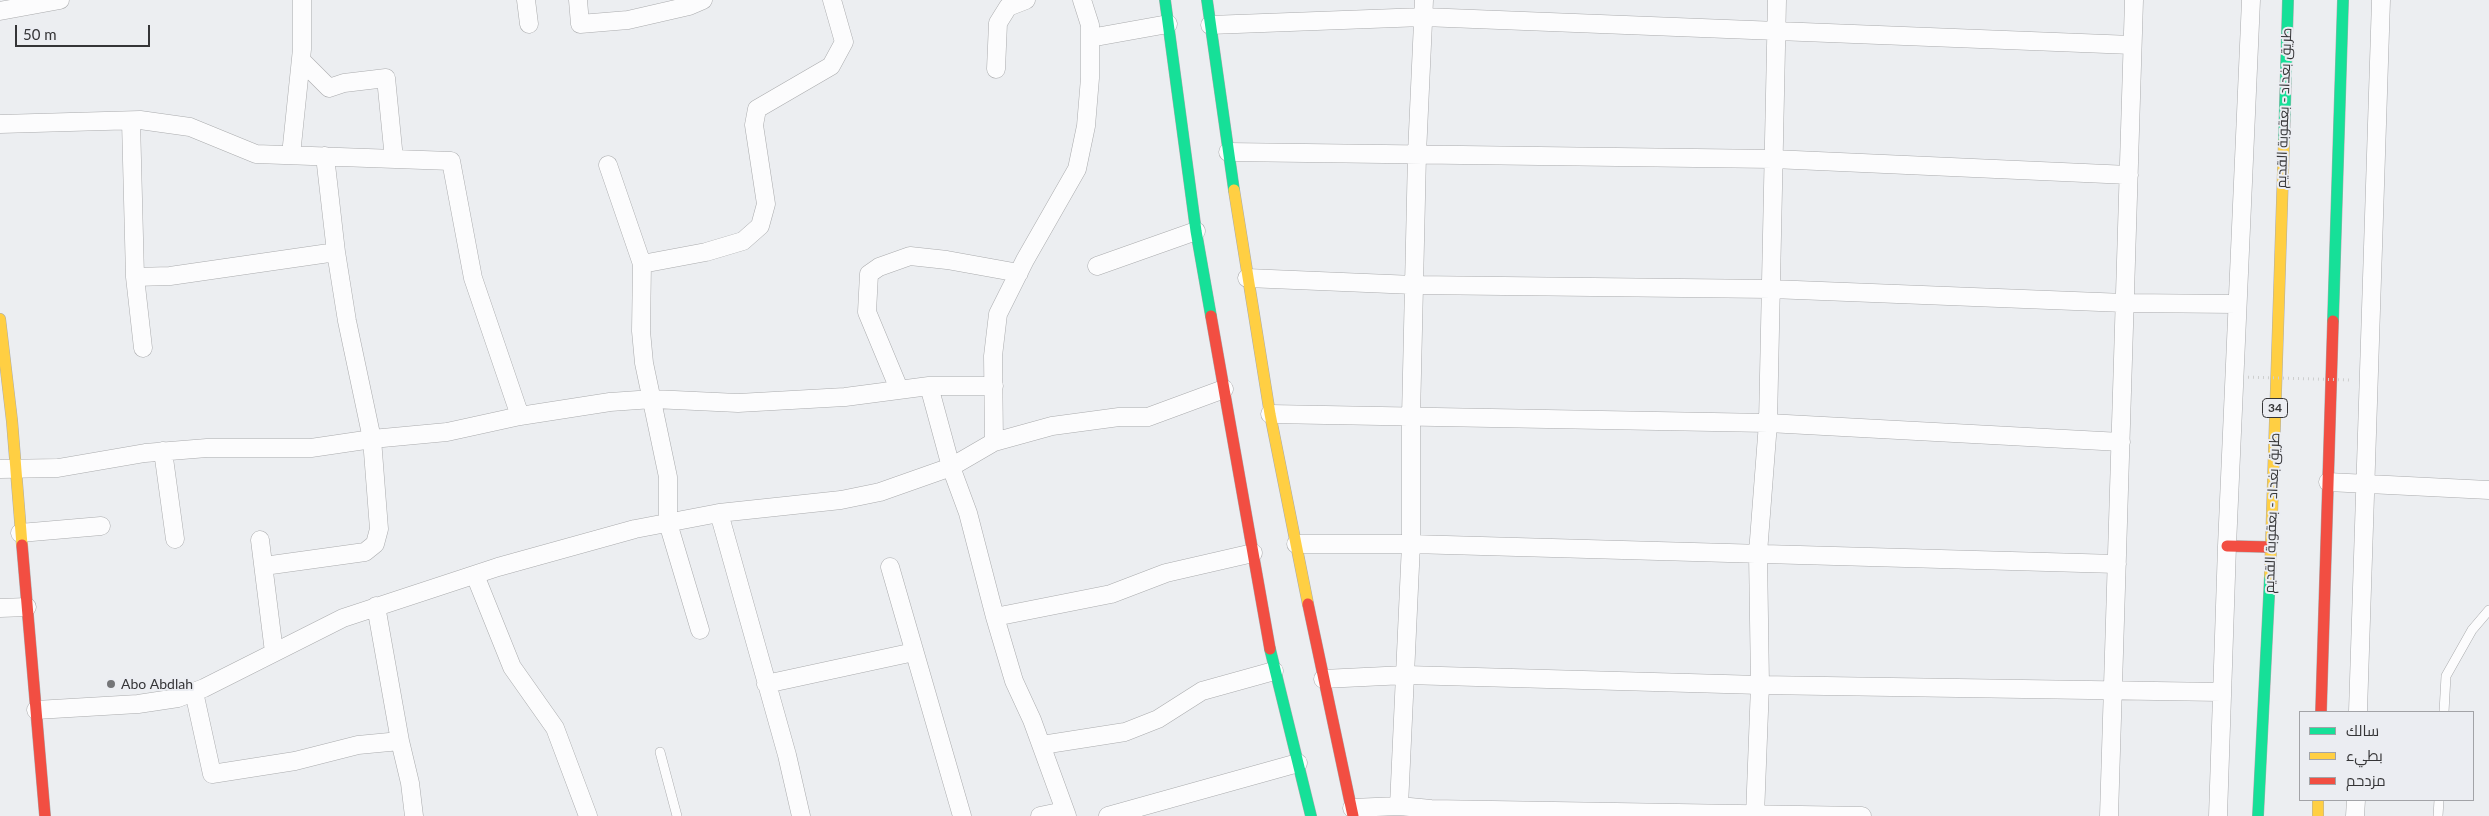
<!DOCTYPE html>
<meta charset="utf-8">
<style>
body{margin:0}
#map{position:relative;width:2489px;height:816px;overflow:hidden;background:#eceef1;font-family:Lato,Cairo,sans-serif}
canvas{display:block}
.legend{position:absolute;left:2299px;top:711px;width:175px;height:90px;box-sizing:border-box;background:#ebedf2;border:1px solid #a2a3a7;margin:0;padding:6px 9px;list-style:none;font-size:15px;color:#353537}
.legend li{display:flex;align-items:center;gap:10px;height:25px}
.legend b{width:25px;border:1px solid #a2a3a7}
.scale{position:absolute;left:15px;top:25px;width:135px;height:22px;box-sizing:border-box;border:2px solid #353537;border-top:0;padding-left:6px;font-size:15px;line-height:18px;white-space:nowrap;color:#353537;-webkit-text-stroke:4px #ebedf2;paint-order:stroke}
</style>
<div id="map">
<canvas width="2489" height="816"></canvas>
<ul class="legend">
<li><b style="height:6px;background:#16e098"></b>سالك</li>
<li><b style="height:6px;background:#ffcf43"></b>بطيء</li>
<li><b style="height:6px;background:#f24e42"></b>مزدحم</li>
</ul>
<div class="scale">50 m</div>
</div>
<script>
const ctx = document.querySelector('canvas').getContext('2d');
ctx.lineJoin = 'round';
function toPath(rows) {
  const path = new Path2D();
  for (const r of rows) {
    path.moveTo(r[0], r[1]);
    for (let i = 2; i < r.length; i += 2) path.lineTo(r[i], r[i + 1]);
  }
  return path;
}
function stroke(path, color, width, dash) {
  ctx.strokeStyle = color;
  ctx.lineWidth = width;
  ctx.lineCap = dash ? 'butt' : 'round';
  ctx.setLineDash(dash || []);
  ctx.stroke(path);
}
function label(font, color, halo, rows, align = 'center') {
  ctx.font = font + ' Lato,Cairo,sans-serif';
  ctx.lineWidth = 4;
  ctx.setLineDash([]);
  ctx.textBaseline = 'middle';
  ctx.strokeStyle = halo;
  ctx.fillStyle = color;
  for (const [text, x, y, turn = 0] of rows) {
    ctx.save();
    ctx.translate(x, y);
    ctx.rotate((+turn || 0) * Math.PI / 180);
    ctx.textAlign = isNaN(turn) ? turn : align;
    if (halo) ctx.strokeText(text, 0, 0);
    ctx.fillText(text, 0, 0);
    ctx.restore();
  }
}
const lane = toPath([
 [2444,712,2446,676,2472,630,2489,610],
 [660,752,677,816],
 [2438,816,2439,800]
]);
const street = toPath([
 [526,0,529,24],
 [578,0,580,24,628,20,689,6,703,0],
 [0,11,60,0],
 [1210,25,1423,17,2132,45],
 [1090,38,1168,24],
 [301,60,329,88,344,83,386,78,394,159],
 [996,69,998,23,1008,7,1026,0],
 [131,121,135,277,170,276,336,252,325,156],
 [0,124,140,120,190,127,256,154,451,161,473,278,520,416],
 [1228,152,1773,159,2129,175],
 [291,155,302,49,302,0],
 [608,165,642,264],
 [1097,266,1196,231],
 [135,277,143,348],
 [1247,278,1414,285,1771,289,2125,303,2237,304],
 [899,389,867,312,869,274,879,267,910,256,947,260,1019,273],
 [1270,414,1768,423,2121,442],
 [994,442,1052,426,1119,417,1148,417,1224,389],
 [163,451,175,539],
 [0,469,58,468,145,453,207,448,311,448,372,439,447,432,520,416,610,402,653,399,738,403,845,397,929,386,994,386],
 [2328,482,2489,490],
 [719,513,787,755,801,816],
 [20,533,101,526],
 [260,540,274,652],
 [1296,544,1411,544,2117,564],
 [264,566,365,552,375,544,379,529,372,439,347,321,336,252],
 [890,567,962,816],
 [475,575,512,667,555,728,588,816],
 [0,608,27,607],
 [995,617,1111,594,1166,573,1253,553],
 [700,630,668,523,668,477,644,363,641,331,642,264,706,252,743,241,760,226,766,204,754,125,757,109,831,66,844,42,832,0],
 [1323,679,1406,675,1760,685,2221,692],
 [766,684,914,652],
 [194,692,212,774,295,761,358,745,400,741,376,606],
 [36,710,138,704,178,698,204,688,343,618,498,567,635,529,719,513,841,500,880,492,951,467,929,386],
 [2358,712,2381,0],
 [400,741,410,783,414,816],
 [1042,745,1125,732,1158,719,1202,691,1274,671],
 [1399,806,1411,544,1411,417,1417,154,1424,0],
 [1352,808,1399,806,1431,809,1862,816],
 [1040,816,1064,811],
 [1067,816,1032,720,1014,681,995,617,968,513,951,467,994,442,993,356,998,314,1025,260,1077,169,1086,126,1090,78,1090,25,1082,0],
 [1108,816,1298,763],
 [1755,816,1760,685,1758,553,1768,423,1777,0],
 [2109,816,2134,0],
 [2218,816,2227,546,2251,0],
 [2355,816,2356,800]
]);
const fast = toPath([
 [1165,0,1196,231,1211,316],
 [1207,0,1234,190],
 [2284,141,2288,0],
 [2333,321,2343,0],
 [1270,649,1311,816],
 [2258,816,2270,576]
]);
const slow = toPath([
 [1234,190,1270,414,1308,604],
 [0,319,12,421,22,545],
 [2270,576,2284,141],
 [2318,800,2318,816]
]);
const jam = toPath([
 [1211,316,1270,649],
 [22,545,45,816],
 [2227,546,2271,547],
 [1308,604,1353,816],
 [2321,712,2333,321]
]);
stroke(lane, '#aaabad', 10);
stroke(street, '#aaabad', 19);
stroke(fast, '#aaabad', 12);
stroke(slow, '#aaabad', 12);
stroke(jam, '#aaabad', 12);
stroke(lane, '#fcfcfd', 9);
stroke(street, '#fcfcfd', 18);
stroke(fast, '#16e098', 11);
stroke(slow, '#ffcf43', 11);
stroke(jam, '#f24e42', 11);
stroke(toPath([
 [2243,377,2350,380]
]), '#cecfcf', 3, [1, 4]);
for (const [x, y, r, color] of [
 [111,684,5,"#757678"]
]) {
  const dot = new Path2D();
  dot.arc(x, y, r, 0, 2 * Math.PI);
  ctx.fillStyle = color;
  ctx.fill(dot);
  stroke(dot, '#ebedf2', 2);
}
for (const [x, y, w] of [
 [2275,408,25]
]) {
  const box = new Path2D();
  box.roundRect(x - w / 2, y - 9.5, w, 19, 4);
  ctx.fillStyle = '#ebedf2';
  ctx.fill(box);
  stroke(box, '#353537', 1);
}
label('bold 12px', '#353537', null, [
 ["34",2275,408]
]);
label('14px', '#353537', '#ebedf2', [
 ["طريق بغداد - بعقوبة القديم",2284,108,-88],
 ["طريق بغداد - بعقوبة القديم",2272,513,-88]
]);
label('14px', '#353537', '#ebedf2', [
 ["Abo Abdlah",121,684]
], 'left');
</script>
